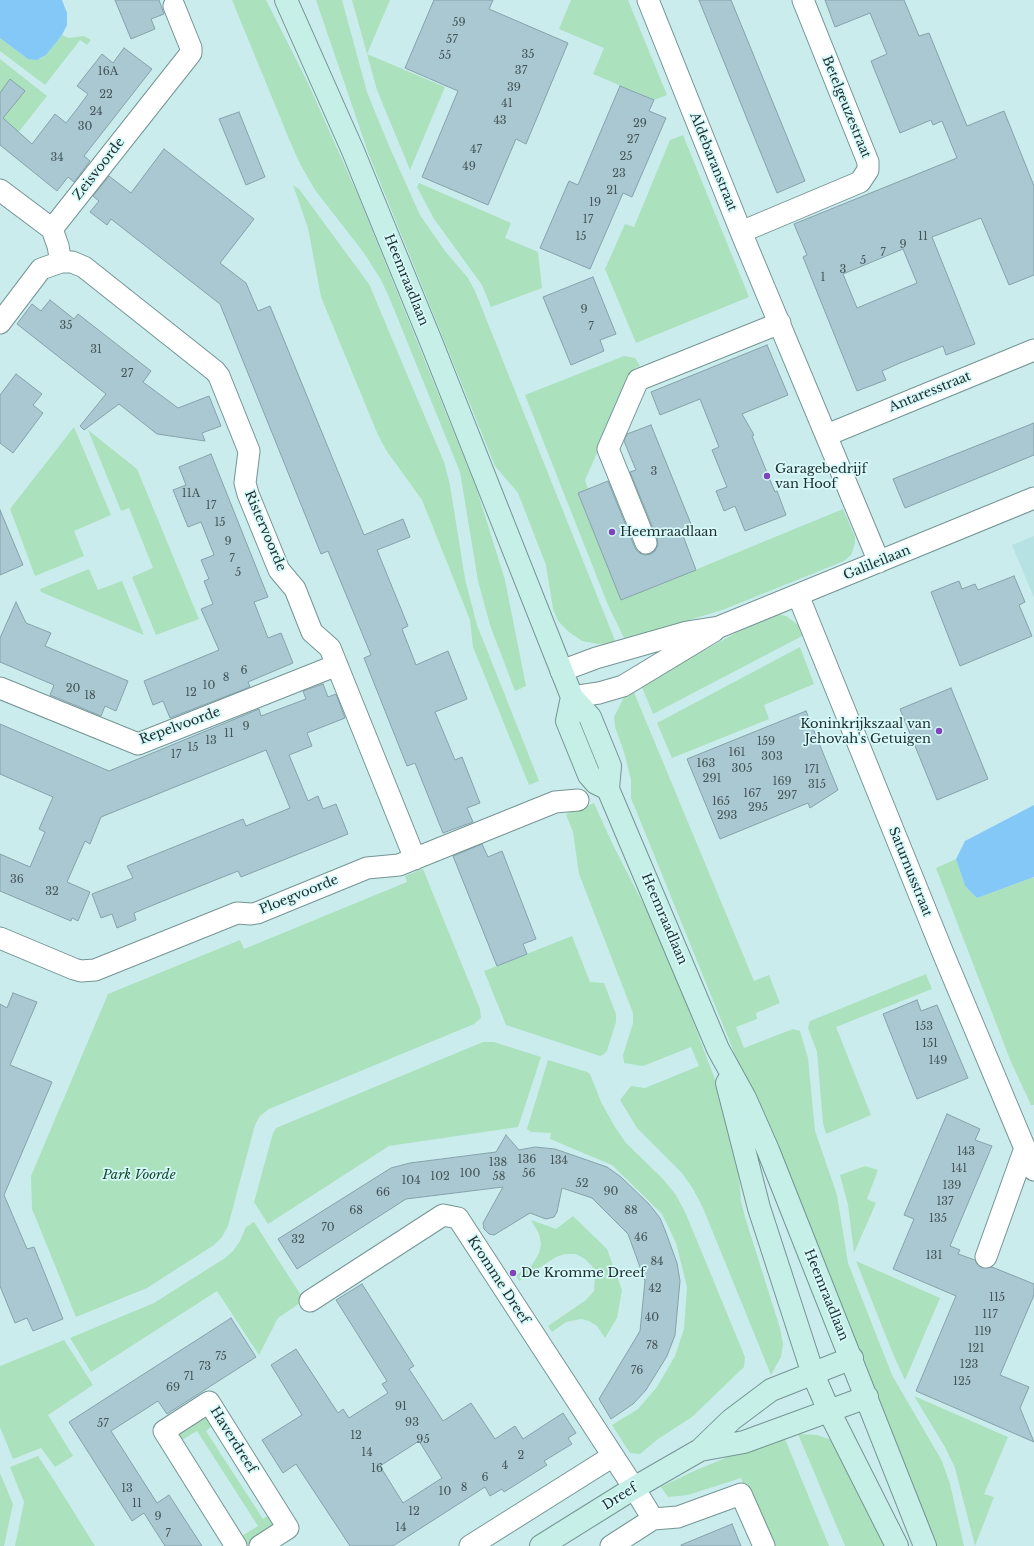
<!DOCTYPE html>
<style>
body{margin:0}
canvas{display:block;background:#caeced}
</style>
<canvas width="1034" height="1546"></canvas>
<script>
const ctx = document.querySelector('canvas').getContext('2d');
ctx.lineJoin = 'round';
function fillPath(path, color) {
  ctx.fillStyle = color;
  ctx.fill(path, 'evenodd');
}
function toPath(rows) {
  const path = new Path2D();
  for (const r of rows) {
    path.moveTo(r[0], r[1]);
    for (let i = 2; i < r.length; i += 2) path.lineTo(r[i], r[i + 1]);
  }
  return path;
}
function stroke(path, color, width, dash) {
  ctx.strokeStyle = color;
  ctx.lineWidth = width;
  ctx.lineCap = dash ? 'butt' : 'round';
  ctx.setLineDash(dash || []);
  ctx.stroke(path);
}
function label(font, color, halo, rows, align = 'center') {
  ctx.font = font + ' "Libre Baskerville",serif';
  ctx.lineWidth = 3.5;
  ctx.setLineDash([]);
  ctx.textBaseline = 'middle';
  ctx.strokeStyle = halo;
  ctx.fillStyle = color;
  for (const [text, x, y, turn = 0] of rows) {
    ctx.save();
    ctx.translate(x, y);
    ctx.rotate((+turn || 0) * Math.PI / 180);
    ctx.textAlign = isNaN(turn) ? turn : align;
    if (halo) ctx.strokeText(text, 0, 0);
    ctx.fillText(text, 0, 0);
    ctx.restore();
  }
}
fillPath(toPath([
 [1034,536,1034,598,1012,545]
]), '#b7e2e3');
fillPath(toPath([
 [232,0,266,0,307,81,360,200,477,490,505,580,526,686,515,691,490,625,478,581,460,472,389,297,381,280,364,253,315,190,300,164,289,139],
 [316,0,342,0,367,92,389,146,420,215,445,251,468,278,475,291,616,643,598,644,582,641,569,632,558,621,553,609,546,565,518,493,495,466,369,155],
 [352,0,390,0,367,54,445,87,410,170,377,90],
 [571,0,628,0,667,95,654,100,593,74,604,48,559,29],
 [62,35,69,38,84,36,91,40,87,45,80,40,45,85,0,51,0,38,28,59,40,59,46,55],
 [0,59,47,96,18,133,0,118],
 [683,135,749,297,636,343,605,269,625,224,634,227,670,140],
 [419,183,511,223,505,238,538,252,542,288,491,307,482,285,434,219,417,187],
 [293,185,299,189,369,284,425,417,444,462,450,485,465,579,477,625,539,781,529,785,473,647,470,620,422,500,386,450,378,435,321,297,308,228],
 [624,356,635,358,640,366,635,368,585,480,588,489,578,494,622,600,843,509,855,537,855,544,851,555,844,561,725,609,625,640,608,605,525,395],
 [74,427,111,515,74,531,84,556,35,576,10,509],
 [88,430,137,469,199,619,156,635,132,577,153,568,129,508,121,511],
 [89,569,98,590,122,581,144,635,41,592,40,589],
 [776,614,786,616,797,624,806,634,653,714,641,685,767,616],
 [800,647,814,684,764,705,769,719,672,758,657,723],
 [633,690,754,981,769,975,780,1003,756,1013,757,1019,736,1027,744,1048,793,1029,800,1031,808,1058,815,1131,837,1195,848,1263,892,1375,942,1461,950,1484,964,1546,934,1546,631,798,631,780,624,752,615,727,614,717,624,697],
 [594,803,613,845,647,911,676,976,722,1098,738,1163,741,1201,745,1217,780,1328,783,1344,781,1357,771,1375,703,1208,693,1189,682,1173,637,1128,620,1100,631,1086,645,1088,699,1066,691,1047,643,1066,624,1063,623,1055,633,1023,633,1013,579,874,573,832,566,814],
 [956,859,965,886,977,898,1034,877,1034,1105,1031,1105,1011,1062,936,868],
 [423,869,480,1009,481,1018,474,1024,269,1109,260,1116,255,1125,228,1226,222,1237,214,1245,147,1288,76,1317,32,1209,31,1176,108,994,240,940,244,949,407,882,405,876],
 [572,936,590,982,604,983,616,1014,616,1022,607,1051,603,1055,600,1056,506,1025,484,971],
 [926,974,932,989,836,1027,871,1115,826,1134,823,1123,817,1052,808,1028,810,1021],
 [483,1042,494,1042,541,1057,518,1127,389,1146,268,1224,254,1202,273,1133,276,1128],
 [548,1060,587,1072,590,1074,602,1104,615,1127,626,1143,663,1179,676,1195,686,1214,745,1357,744,1367,692,1417,658,1439,640,1454,630,1453,612,1425,638,1409,657,1387,675,1356,684,1329,687,1287,676,1243,662,1214,612,1165,550,1139,551,1133,531,1132,527,1129],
 [865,1166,878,1170,867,1199,876,1203,854,1253,848,1205,840,1175],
 [573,1216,607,1249,622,1290,617,1318,605,1338,597,1326,589,1321,581,1319,566,1322,552,1332,548,1326,586,1300,594,1291,595,1274,592,1266,585,1259,576,1254,565,1254,556,1257,519,1281,516,1275,532,1265,539,1253,541,1244,539,1234,531,1220,556,1229],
 [254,1222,302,1297,300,1303,278,1318,259,1355,217,1291,91,1372,70,1338,154,1303,225,1258,233,1251,240,1241,246,1227],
 [856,1261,940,1298,905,1380,893,1354],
 [64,1340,93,1385,48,1415,73,1456,55,1467,41,1448,13,1459,0,1427,0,1366],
 [914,1396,1008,1437,984,1494,994,1497,975,1546,955,1468,945,1447],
 [206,1416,212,1426,206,1431,263,1519,269,1515,276,1527,248,1545,242,1536,258,1526,197,1431,182,1440,178,1434],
 [783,1434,829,1546,769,1546,741,1478,688,1495,668,1497,661,1487,694,1471],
 [798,1434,817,1435,834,1441,890,1546,845,1546],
 [38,1456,57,1485,95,1546,15,1546,24,1502,10,1467],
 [0,1473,13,1504,4,1546,0,1546]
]), '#abe2bd');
fillPath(toPath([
 [0,0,62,0,67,13,67,25,62,35,46,55,37,60,28,59,0,38],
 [1034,805,1034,877,977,898,965,886,956,859,965,841]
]), '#84c8f8');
const building = toPath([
 [115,0,159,0,164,14,151,19,155,29,131,39,115,0],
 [434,0,493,0,489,9,568,43,526,144,516,139,488,205,422,177,458,91,405,68,434,0],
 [699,0,731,0,805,181,777,193,699,0],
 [825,0,904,0,919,36,929,33,967,126,1004,111,1034,186,1034,275,1009,285,981,218,932,237,975,344,946,355,943,346,900,363,882,371,886,380,857,391,803,257,807,255,794,224,957,158,942,121,933,125,931,120,900,133,871,61,887,54,870,13,835,27,825,0],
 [903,249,917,283,857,308,843,274,903,249],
 [124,48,152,69,84,156,90,161,74,182,68,177,57,191,0,145,0,93,10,79,25,91,3,118,32,144,55,114,66,123,77,109,88,94,77,86,102,54,113,63,124,48],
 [620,86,654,100,649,111,666,118,632,197,623,193,590,269,540,248,569,181,578,185,620,86],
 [239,112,265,177,246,185,219,119,239,112],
 [164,149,254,219,220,263,246,283,258,311,270,306,364,535,403,519,410,537,377,550,408,626,402,629,416,665,448,651,467,699,435,712,455,760,462,757,480,803,467,808,473,822,443,833,415,763,407,766,364,658,371,655,357,621,328,551,321,554,220,304,111,219,107,225,90,212,99,201,93,196,109,176,131,193,164,149],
 [593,277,616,334,600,340,604,351,571,365,543,297,593,277],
 [50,300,74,319,78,314,151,371,143,382,178,408,209,396,221,426,202,433,205,441,157,434,119,404,84,430,80,426,106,394,17,324,32,304,41,311,50,300],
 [767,345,788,395,742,414,754,435,752,436,775,492,777,491,786,515,745,531,735,506,724,511,716,491,727,487,712,450,719,447,700,399,660,415,651,392,767,345],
 [16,374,42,394,33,405,43,413,13,453,0,443,0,395,16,374],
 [1034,423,1034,455,905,508,893,479,1034,423],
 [651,425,693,529,682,533,696,570,621,600,578,493,608,481,635,548,639,553,645,555,651,554,655,551,658,545,657,538,630,472,636,470,624,441,627,434,651,425],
 [211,454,268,597,254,602,268,638,281,633,293,663,248,682,250,687,170,718,163,701,153,705,144,681,219,650,201,609,213,604,204,581,209,579,201,560,214,555,201,522,188,527,173,490,186,485,179,467,211,454],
 [0,510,23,565,0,575,0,510],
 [1014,576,1025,602,1019,605,1032,636,960,666,931,592,959,581,962,589,975,584,978,590,1014,576],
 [16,602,26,623,51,633,45,646,128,681,116,711,105,706,101,716,50,695,54,685,0,662,0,638,16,602],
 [323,684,328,697,336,694,345,718,307,733,312,746,289,755,308,801,318,796,323,809,336,804,348,834,241,877,238,871,168,899,134,913,136,920,117,928,112,914,101,918,92,894,133,878,127,866,243,819,246,826,290,808,266,750,101,817,90,844,85,841,67,882,90,892,78,921,72,918,71,921,0,891,0,854,30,867,45,832,39,829,53,797,0,774,0,724,109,771,259,709,261,716,306,699,303,691,323,684],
 [951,688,988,779,937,800,900,709,951,688],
 [806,711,838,790,810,808,808,803,720,839,687,759,806,711],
 [482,844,488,857,502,851,536,939,523,944,527,954,497,966,453,856,482,844],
 [13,993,37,1002,10,1065,52,1082,4,1195,27,1249,34,1247,63,1319,33,1331,27,1318,15,1323,0,1286,0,1004,7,1008,13,993],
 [917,1000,921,1011,937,1005,968,1078,917,1099,883,1014,917,1000],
 [947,1114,980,1129,975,1140,992,1146,950,1246,960,1250,958,1254,975,1260,982,1268,992,1267,1034,1284,1034,1295,1000,1375,1029,1387,1020,1408,1034,1442,916,1391,956,1296,893,1269,914,1219,904,1215,947,1114],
 [506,1135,519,1150,535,1147,555,1149,607,1167,621,1177,649,1204,660,1218,665,1230,677,1263,680,1281,675,1335,667,1356,646,1390,633,1404,611,1419,599,1399,640,1331,645,1281,628,1234,592,1198,562,1188,557,1212,554,1217,546,1219,530,1213,494,1235,489,1234,484,1229,483,1223,503,1187,406,1199,297,1269,278,1239,391,1168,410,1163,496,1152,506,1135],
 [362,1284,414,1366,409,1369,443,1421,471,1403,495,1439,515,1426,523,1439,563,1413,576,1433,568,1438,572,1444,544,1461,547,1465,504,1492,502,1489,490,1496,485,1487,393,1546,350,1546,296,1464,283,1473,262,1440,302,1415,271,1365,296,1349,338,1413,343,1409,349,1418,388,1393,382,1384,387,1381,336,1300,362,1284],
 [419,1441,442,1478,403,1503,380,1466,419,1441],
 [231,1318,256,1357,167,1414,158,1401,111,1431,157,1503,169,1495,202,1546,165,1546,144,1513,132,1521,69,1422,231,1318],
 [732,1524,741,1546,681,1546,681,1545,732,1524]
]);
fillPath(building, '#aac8d2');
stroke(building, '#85a2ab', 1);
const street = toPath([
 [648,0,741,232,879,562],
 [0,190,52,229],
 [741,232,860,182,868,170,868,162,803,0],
 [61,262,72,262,84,267,215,371,219,376,249,451,245,483,248,494,279,570,295,589,312,632,330,648,415,859],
 [0,323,41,269,61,262,58,246,52,229,191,53,191,48,174,6],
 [827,435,1034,350],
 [646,543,608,449,638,380,780,323],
 [798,595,943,953,1034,1170],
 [561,671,596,658,687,632,719,627,1034,498],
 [0,688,138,744,337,665],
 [572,697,599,693,623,686,714,631],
 [0,938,74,969,81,971,95,970,237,913,251,914,257,913,367,868,399,865,555,802,578,800],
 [986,1257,1025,1148],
 [310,1301,443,1215,458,1218,634,1488,653,1519,678,1517,741,1494,764,1546],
 [236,1546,164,1431,209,1402,288,1528,260,1546],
 [470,1546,613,1456],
 [611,1546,653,1519]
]);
const secondary = toPath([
 [286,0,353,151,432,344,572,697,590,717,610,766,608,789,718,1049,745,1098,768,1150,925,1546],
 [572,697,567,721,589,775,596,783,608,789],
 [727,1083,759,1208,813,1374,829,1411,897,1546],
 [700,1450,744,1442,867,1397],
 [541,1546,634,1488,700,1450,731,1420,771,1390,852,1358]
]);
stroke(street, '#759595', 23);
stroke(secondary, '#759595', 24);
stroke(street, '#fff', 21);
stroke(secondary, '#c6f0e7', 22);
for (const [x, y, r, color] of [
 [767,476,4,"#7f44ba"],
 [612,532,4,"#7f44ba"],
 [939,731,4,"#7f44ba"],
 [513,1273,4,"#7f44ba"]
]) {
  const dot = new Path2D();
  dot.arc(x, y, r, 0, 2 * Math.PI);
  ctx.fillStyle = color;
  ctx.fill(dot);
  stroke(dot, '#d7f9fa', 1.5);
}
label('11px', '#435558', null, [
 ["59",459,23],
 ["57",452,40],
 ["35",528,55],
 ["55",445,56],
 ["37",521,71],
 ["16A",108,72],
 ["39",514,88],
 ["22",106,95],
 ["41",507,104],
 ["24",96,112],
 ["43",500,121],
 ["29",640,124],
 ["30",85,127],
 ["27",633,140],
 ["47",476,150],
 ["25",626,157],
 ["34",57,158],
 ["49",469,167],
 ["23",619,174],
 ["21",612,191],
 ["19",595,203],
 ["17",588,220],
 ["15",581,237],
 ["11",923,237],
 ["9",903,245],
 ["7",883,253],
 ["5",863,261],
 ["3",843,270],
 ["1",823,278],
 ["9",584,310],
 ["35",66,326],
 ["7",591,327],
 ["31",96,350],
 ["27",127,374],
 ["3",654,472],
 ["11A",191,494],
 ["17",211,506],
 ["15",220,523],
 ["9",228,542],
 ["7",232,559],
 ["5",238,573],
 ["6",244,671],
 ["8",226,678],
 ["10",209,686],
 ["20",73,689],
 ["12",191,693],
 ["18",90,696],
 ["9",246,727],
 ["11",229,734],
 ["13",211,741],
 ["159",766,742],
 ["15",193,748],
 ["161",737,753],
 ["17",176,755],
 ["303",772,757],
 ["163",706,764],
 ["305",742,769],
 ["171",812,770],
 ["291",712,779],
 ["169",782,782],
 ["315",817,785],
 ["167",752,794],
 ["297",787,796],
 ["165",721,802],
 ["295",758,808],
 ["293",727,816],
 ["36",17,880],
 ["32",52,892],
 ["153",924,1027],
 ["151",930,1044],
 ["149",938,1061],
 ["143",966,1152],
 ["136",527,1160],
 ["134",559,1161],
 ["138",498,1163],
 ["141",959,1169],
 ["100",470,1174],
 ["56",529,1174],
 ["102",440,1177],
 ["58",499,1177],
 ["104",411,1181],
 ["52",582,1184],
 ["139",952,1186],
 ["90",611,1192],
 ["66",383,1193],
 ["137",945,1202],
 ["68",356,1211],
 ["88",631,1211],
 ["135",938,1219],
 ["70",328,1228],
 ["46",641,1238],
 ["32",298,1240],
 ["131",934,1256],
 ["84",657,1262],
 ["42",655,1289],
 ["115",997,1298],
 ["117",990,1315],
 ["40",652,1318],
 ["119",983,1332],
 ["78",652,1346],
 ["121",976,1349],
 ["75",221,1357],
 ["123",969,1365],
 ["73",205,1367],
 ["76",637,1371],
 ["71",189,1377],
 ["125",962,1382],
 ["69",173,1388],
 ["91",401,1407],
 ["93",412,1423],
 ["57",103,1424],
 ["12",356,1436],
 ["95",423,1440],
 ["14",367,1453],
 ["2",521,1456],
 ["4",505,1466],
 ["16",377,1469],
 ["6",485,1478],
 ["8",464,1488],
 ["13",127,1489],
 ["10",445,1492],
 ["11",137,1504],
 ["12",414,1512],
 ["9",158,1517],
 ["14",401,1528],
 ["7",168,1534]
]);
label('13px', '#212f2f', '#d7f9fa', [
 ["Betelgeuzestraat",846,107,68],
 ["Aldebaranstraat",713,162,68],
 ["Zeisvoorde",99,169,-52],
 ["Heemraadlaan",406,280,68],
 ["Antaresstraat",930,392,-22],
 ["Ristervoorde",265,531,67],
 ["Galileilaan",877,563,-22],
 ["Repelvoorde",180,726,-20],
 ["Saturnusstraat",910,872,68],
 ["Ploegvoorde",299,895,-22],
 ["Heemraadlaan",664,919,67],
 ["Kromme Dreef",498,1280,57],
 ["Heemraadlaan",826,1295,68],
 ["Haverdreef",233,1440,58],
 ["Dreef",620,1497,-32]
]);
label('13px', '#212f2f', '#d7f9fa', [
 ["Garagebedrijf",775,469],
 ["van Hoof",775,484],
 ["Heemraadlaan",620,532],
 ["Koninkrijkszaal van",931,724,"right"],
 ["Jehovah's Getuigen",931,739,"right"],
 ["De Kromme Dreef",521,1273]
], 'left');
label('italic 13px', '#12492b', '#d7f9fa', [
 ["Park Voorde",139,1175]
]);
</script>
